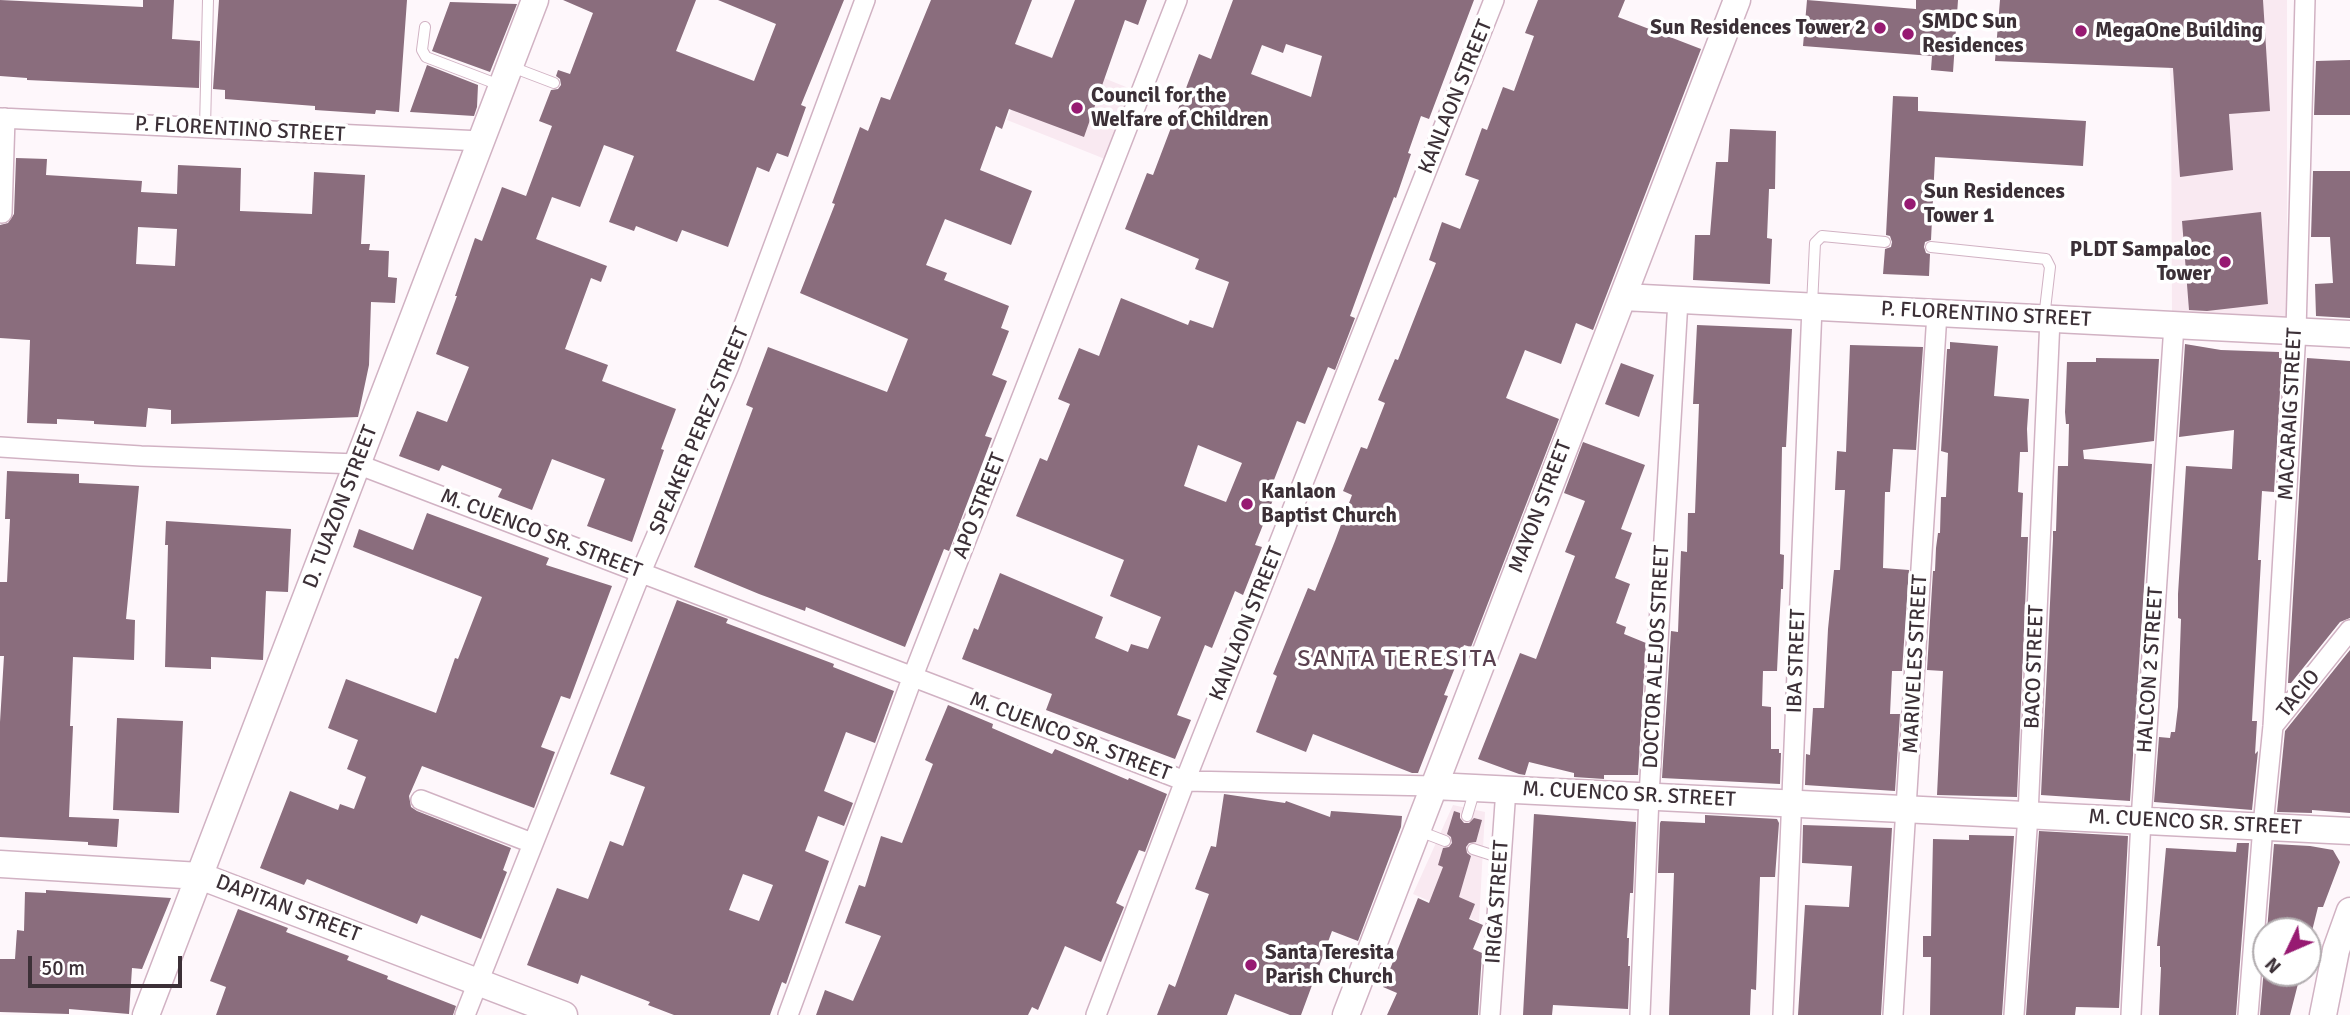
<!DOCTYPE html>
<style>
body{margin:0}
#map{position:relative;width:2350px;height:1015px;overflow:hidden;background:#fef7fb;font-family:Signika,sans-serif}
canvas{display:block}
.north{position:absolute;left:2252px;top:917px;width:70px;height:70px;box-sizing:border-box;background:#fff;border:2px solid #b1acaf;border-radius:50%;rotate:226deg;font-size:19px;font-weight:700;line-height:28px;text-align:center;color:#3c3037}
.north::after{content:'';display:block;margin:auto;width:24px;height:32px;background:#971a72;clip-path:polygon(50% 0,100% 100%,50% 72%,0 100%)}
.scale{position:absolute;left:28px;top:956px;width:154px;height:32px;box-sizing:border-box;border:4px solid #3c3037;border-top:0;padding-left:9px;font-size:21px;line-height:24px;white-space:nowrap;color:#3c3037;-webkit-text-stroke:5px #fff;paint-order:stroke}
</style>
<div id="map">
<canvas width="2350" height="1015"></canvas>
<div class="north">N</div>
<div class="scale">50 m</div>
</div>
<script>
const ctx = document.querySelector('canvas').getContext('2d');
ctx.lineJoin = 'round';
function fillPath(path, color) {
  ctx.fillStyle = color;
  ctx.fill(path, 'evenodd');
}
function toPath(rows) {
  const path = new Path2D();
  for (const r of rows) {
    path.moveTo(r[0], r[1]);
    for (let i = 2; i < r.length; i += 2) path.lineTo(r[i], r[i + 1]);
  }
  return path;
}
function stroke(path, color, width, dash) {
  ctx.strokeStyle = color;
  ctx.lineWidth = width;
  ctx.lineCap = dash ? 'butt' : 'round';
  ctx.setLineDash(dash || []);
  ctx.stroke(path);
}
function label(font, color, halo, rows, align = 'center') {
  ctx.font = font + ' Signika,sans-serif';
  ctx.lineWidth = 7;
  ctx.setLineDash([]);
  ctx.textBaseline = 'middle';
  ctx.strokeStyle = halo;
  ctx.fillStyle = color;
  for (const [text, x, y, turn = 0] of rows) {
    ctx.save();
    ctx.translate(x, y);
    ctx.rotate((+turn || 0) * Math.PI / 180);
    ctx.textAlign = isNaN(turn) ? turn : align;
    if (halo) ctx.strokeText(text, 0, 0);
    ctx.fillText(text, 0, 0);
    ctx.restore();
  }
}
fillPath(toPath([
 [2165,0,2287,0,2287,326,2172,316,2171,88],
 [1034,50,1146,95,1120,165,1007,120],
 [1453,805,1485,812,1479,922,1413,894]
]), '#f9e9f1');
fillPath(toPath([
 [0,0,143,7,143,0,174,0,172,39,200,41,199,88,27,80,27,78,0,76],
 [219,0,407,0,399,112,376,110,375,114,315,110,315,106,225,99,225,90,213,89],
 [563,0,696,0,676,51,754,81,776,24,718,0,844,0,801,105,806,107,788,157,777,153,769,172,757,167,728,247,682,230,677,242,636,226,634,231,609,222,634,156,604,145,580,207,552,197,536,239,607,266,601,282,591,278,565,349,608,365,602,381,676,409,661,449,664,450,632,542,587,526,605,479,552,459,532,510,498,497,502,489,442,465,439,471,399,456,417,411,447,422,469,367,436,354,457,296,455,296,475,238,482,241,502,187,526,196,552,126,539,121,551,90,558,89,561,85,560,79,556,76,558,70,570,74,593,13],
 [931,0,1032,0,1015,44,1052,58,1075,0,1147,0,1138,25,1125,20,1084,137,1009,109,1002,129,996,126,980,170,1032,191,1011,245,945,219,926,265,947,273,944,280,1009,306,1001,328,1009,331,992,375,1007,381,985,436,992,438,949,551,944,549,905,647,806,607,805,611,759,594,694,567,753,408,746,405,768,347,887,392,908,339,800,293,835,204,832,203,860,127,868,131,881,97,890,100],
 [1233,0,1474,0,1429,119,1421,116,1408,153,1411,154,1396,198,1394,197,1373,253,1350,316,1355,318,1335,370,1328,367,1305,424,1297,421,1272,485,1278,487,1255,545,1262,547,1243,595,1235,591,1212,648,1205,645,1177,715,1191,720,1175,759,1046,710,1052,694,962,659,974,628,978,630,1000,573,1103,617,1095,638,1128,652,1131,644,1148,649,1161,617,1110,596,1124,560,1016,516,1040,458,1047,461,1070,404,1058,399,1079,348,1099,356,1121,298,1188,325,1190,320,1213,328,1229,282,1195,269,1199,259,1125,229,1147,173,1153,175,1199,54,1211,59],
 [1286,44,1322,56,1311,97,1251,74,1262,45,1283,53],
 [1198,445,1242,463,1226,502,1184,486],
 [1538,0,1625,0,1618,17,1701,49,1593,330,1576,323,1561,364,1525,350,1506,398,1559,419,1471,647,1464,645,1444,695,1448,696,1418,773,1412,773,1313,734,1306,752,1256,732,1277,676,1273,674,1308,588,1315,591,1335,541,1352,495,1343,491,1361,447,1367,449,1385,403,1378,400,1395,359,1398,360,1436,263,1429,260,1442,222,1460,229,1479,180,1465,175,1482,128,1487,130,1503,87,1514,91,1534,36,1525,33],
 [1807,0,1916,9,1916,0,1958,0,1953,72,1931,70,1932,56,1803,46],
 [2000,0,2263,0,2270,111,2229,114,2233,170,2180,177,2173,68,1995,61],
 [450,2,517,4,490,72,432,51],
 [2350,60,2350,115,2314,115,2316,61],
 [427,65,478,85,477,107,474,116,410,112],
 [1893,96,1918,97,1918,111,2086,121,2083,166,1935,157,1931,240,1925,242,1924,247,1926,253,1930,254,1929,276,1883,274,1885,249,1891,247,1892,242,1890,236,1886,235],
 [1730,129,1776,131,1775,189,1769,189,1767,238,1772,239,1770,284,1693,280,1695,235,1710,235,1716,162,1728,162],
 [16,158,47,159,46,175,142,181,141,192,177,194,178,165,241,168,240,211,312,214,314,172,365,175,361,244,370,244,369,250,389,251,388,277,397,278,395,303,371,302,369,365,358,417,171,424,171,410,148,408,146,427,94,424,94,421,57,419,57,424,27,423,30,340,0,338,0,225,8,223,14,214],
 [138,227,177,229,175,266,136,264],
 [2313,171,2350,171,2350,318,2316,316,2315,284,2333,283,2330,237,2311,237],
 [2261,212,2268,304,2207,311,2189,310,2182,221],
 [1697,325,1792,329,1786,447,1782,447,1780,554,1784,555,1783,589,1781,589,1777,671,1763,671,1762,706,1771,707,1771,749,1779,749,1779,753,1781,753,1780,784,1662,778,1671,631,1678,632,1681,551,1687,552,1688,513,1695,513,1699,404,1693,404],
 [1950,342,1998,346,1994,396,2029,399,2027,429,2028,452,2020,452,2018,492,2023,493,2021,537,2028,537,2017,797,1937,795,1943,671,1927,670,1933,571,1935,571,1936,548,1938,533,1940,533,1941,497,1946,497,1948,453,1941,451,1947,349,1950,349],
 [2185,344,2221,350,2279,352,2279,358,2282,358,2274,492,2262,491,2258,560,2261,560,2252,721,2257,721,2255,754,2258,751,2252,810,2154,802,2159,737,2170,738,2171,732,2175,732,2178,707,2181,619,2178,618,2178,594,2186,466,2232,469,2234,430,2179,437],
 [1850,345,1923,347,1916,450,1893,449,1890,492,1885,492,1883,568,1909,570,1902,671,1892,671,1890,714,1900,714,1895,791,1805,785,1806,754,1810,755,1813,708,1824,708,1828,629,1834,570,1840,570,1845,490,1835,490,1837,451,1846,452],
 [2096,358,2159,359,2154,441,2083,450,2084,459,2152,464,2130,801,2041,795,2053,539,2053,531,2056,531,2058,466,2068,466,2069,424,2066,424,2065,412,2067,362,2096,362],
 [2307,358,2350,361,2350,618,2340,622,2291,683,2288,683],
 [1621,363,1654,375,1639,417,1605,404],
 [1583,442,1645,465,1621,529,1632,533,1615,578,1630,584,1616,623,1626,627,1624,634,1646,643,1638,775,1604,775,1604,779,1574,777,1574,773,1529,762,1525,775,1519,774,1478,759,1520,653,1536,659,1575,556,1565,552,1585,501,1564,493],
 [7,471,79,474,79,483,139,486,126,619,135,620,134,660,73,657,70,726,73,726,69,817,119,819,117,847,88,845,88,842,0,837,0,722,4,656,0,656,0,582,7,582,10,519,5,519],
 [427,513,549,558,546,565,612,586,570,699,561,696,541,747,555,752,534,808,422,766,409,796,411,807,417,811,511,848,503,870,507,872,481,939,421,915,417,924,307,879,304,885,260,868,290,791,338,810,340,804,354,809,366,777,347,769,358,740,328,728,346,679,436,713,455,658,458,659,482,597,353,547,359,529,413,550],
 [166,521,291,529,288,592,266,591,263,660,211,657,211,669,165,667,168,545,165,545],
 [677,600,728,619,726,623,834,664,833,667,894,691,875,743,846,732,824,791,853,803,844,826,818,816,805,851,829,861,786,984,782,982,770,1015,674,1015,648,1005,650,1002,581,975,578,984,527,965,557,888,588,899,610,841,623,846,645,787,610,774],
 [743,874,773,885,759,921,729,910],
 [2350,650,2350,813,2312,810,2312,813,2277,812,2285,731],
 [948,705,993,724,992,728,1052,754,1055,749,1128,780,1129,778,1167,794,1145,852,1139,850,1116,903,1124,907,1101,962,1065,946,1038,1010,1032,1007,1028,1015,816,1015,825,990,853,1001,881,936,845,923,859,885,865,887,881,836,902,843,933,764,925,760],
 [117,718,183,721,179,813,113,810],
 [1224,794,1285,803,1286,801,1330,817,1331,811,1402,816,1401,827,1358,941,1332,931,1301,1015,1290,1015,1235,994,1227,1015,1157,1015,1169,984,1175,987,1209,894,1195,889,1211,846,1216,847],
 [1454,811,1460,813,1460,818,1464,823,1469,823,1474,818,1482,820,1476,842,1469,843,1466,847,1467,853,1471,856,1459,897,1475,904,1469,919,1483,925,1473,949,1482,953,1478,1015,1387,1015,1397,993,1383,987,1418,898,1429,903,1443,867,1438,865,1443,848,1449,847,1452,843,1451,837,1447,834],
 [1534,814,1636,822,1633,893,1630,893,1627,938,1629,938,1628,966,1630,966,1628,1009,1553,1005,1552,1015,1523,1015],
 [1705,815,1777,819,1779,823,1775,877,1760,877,1756,990,1751,989,1750,1015,1669,1015,1674,873,1658,873,1660,823,1661,821,1705,823],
 [1803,825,1892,828,1881,1015,1798,1015,1805,905,1849,907,1852,866,1802,863],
 [2039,831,2128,836,2119,1008,2076,1007,2075,1015,2026,1015],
 [1969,835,2014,836,2002,1015,1930,1015,1931,957,1923,957,1923,936,1931,936,1933,839,1969,840],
 [2237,843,2249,843,2236,1015,2159,1015,2161,967,2160,967,2160,946,2157,946,2166,848,2236,852],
 [2274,844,2310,846,2333,850,2340,862,2323,907,2318,907,2312,931,2267,931],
 [46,890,171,898,142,969,132,968,129,1014,69,1009,69,1014,0,1012,0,959,15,959,17,930,24,931,25,892,46,893],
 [238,909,288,928,286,932,349,956,347,960,388,976,387,979,456,1006,453,1015,216,1015,226,987,210,981],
 [2266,943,2266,976,2300,976,2290,1015,2260,1015]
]), '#8a6d7d');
const lane = toPath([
 [425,27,422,50,426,57,502,86],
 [512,67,554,83],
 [205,128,208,0],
 [1931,247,2046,259,2050,267,2044,318],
 [1812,305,1815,243,1822,236,1885,242],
 [1467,816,1475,789],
 [1419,831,1445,841],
 [1473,849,1501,858]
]);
const street = toPath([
 [0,118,481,141],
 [2,213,5,118],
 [0,447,141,456,357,464,1185,781,1434,786],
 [2273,726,2350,630],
 [421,800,532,843],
 [465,1015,641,572,729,366,865,0],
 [788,1015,913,676,1177,0],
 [1096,1015,1185,781,1494,0],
 [1490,1015,1506,789],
 [1640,1015,1649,796,1678,300],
 [1783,1015,1812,307],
 [1893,1015,1937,313],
 [2014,1015,2028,815,2050,319],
 [2131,1015,2141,820,2174,325],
 [2248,1015,2263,826,2273,726,2296,331,2305,0]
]);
const secondary = toPath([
 [1623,297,2350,334],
 [1434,786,2350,831],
 [0,864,200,876,564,1015],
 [146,1015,535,0],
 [1346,1015,1737,0],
 [2323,1015,2336,950,2350,911]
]);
stroke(lane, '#d1b2c3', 12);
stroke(street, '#d1b2c3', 22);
stroke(secondary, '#d1b2c3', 29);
stroke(lane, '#fff', 10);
stroke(street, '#fff', 19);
stroke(secondary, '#fff', 26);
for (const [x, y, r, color] of [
 [1880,28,7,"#971a72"],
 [2081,31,7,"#971a72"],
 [1908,34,7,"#971a72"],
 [1077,108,7,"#971a72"],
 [1910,204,7,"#971a72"],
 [2225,262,7,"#971a72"],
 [1247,504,7,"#971a72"],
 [1251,965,7,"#971a72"]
]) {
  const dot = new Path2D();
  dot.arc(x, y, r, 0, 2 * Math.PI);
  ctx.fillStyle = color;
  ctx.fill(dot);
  stroke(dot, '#fff', 2.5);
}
label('bold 21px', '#3c3037', '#fff', [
 ["SMDC Sun",1922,22],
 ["Residences",1922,46],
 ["Sun Residences Tower 2",1866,28,"right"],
 ["MegaOne Building",2095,31],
 ["Council for the",1091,96],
 ["Welfare of Children",1091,120],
 ["Sun Residences",1924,192],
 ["Tower 1",1924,216],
 ["PLDT Sampaloc",2211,250,"right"],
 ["Tower",2211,274,"right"],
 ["Kanlaon",1261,492],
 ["Baptist Church",1261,516],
 ["Santa Teresita",1265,953],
 ["Parish Church",1265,977]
], 'left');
label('21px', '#3c3037', '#fff', [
 ["KANLAON STREET",1456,97,-68],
 ["P. FLORENTINO STREET",240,130,3],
 ["P. FLORENTINO STREET",1986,315,3],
 ["MACARAIG STREET",2291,414,-87],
 ["SPEAKER PEREZ STREET",700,431,-67],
 ["APO STREET",980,506,-69],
 ["D. TUAZON STREET",341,507,-69],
 ["MAYON STREET",1541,507,-69],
 ["M. CUENCO SR. STREET",541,534,21],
 ["KANLAON STREET",1247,624,-68],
 ["DOCTOR ALEJOS STREET",1657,657,-87],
 ["IBA STREET",1797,661,-88],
 ["MARIVELES STREET",1916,664,-87],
 ["BACO STREET",2035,667,-88],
 ["HALCON 2 STREET",2151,670,-86],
 ["TACIO",2299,694,-51],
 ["M. CUENCO SR. STREET",1070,737,21],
 ["M. CUENCO SR. STREET",1629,795,3],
 ["M. CUENCO SR. STREET",2195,823,3],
 ["IRIGA STREET",1498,902,-86],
 ["DAPITAN STREET",288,909,21]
]);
ctx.letterSpacing = '2px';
label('24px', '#5b4150', '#fff', [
 ["SANTA TERESITA",1398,660]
]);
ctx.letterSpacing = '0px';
</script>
